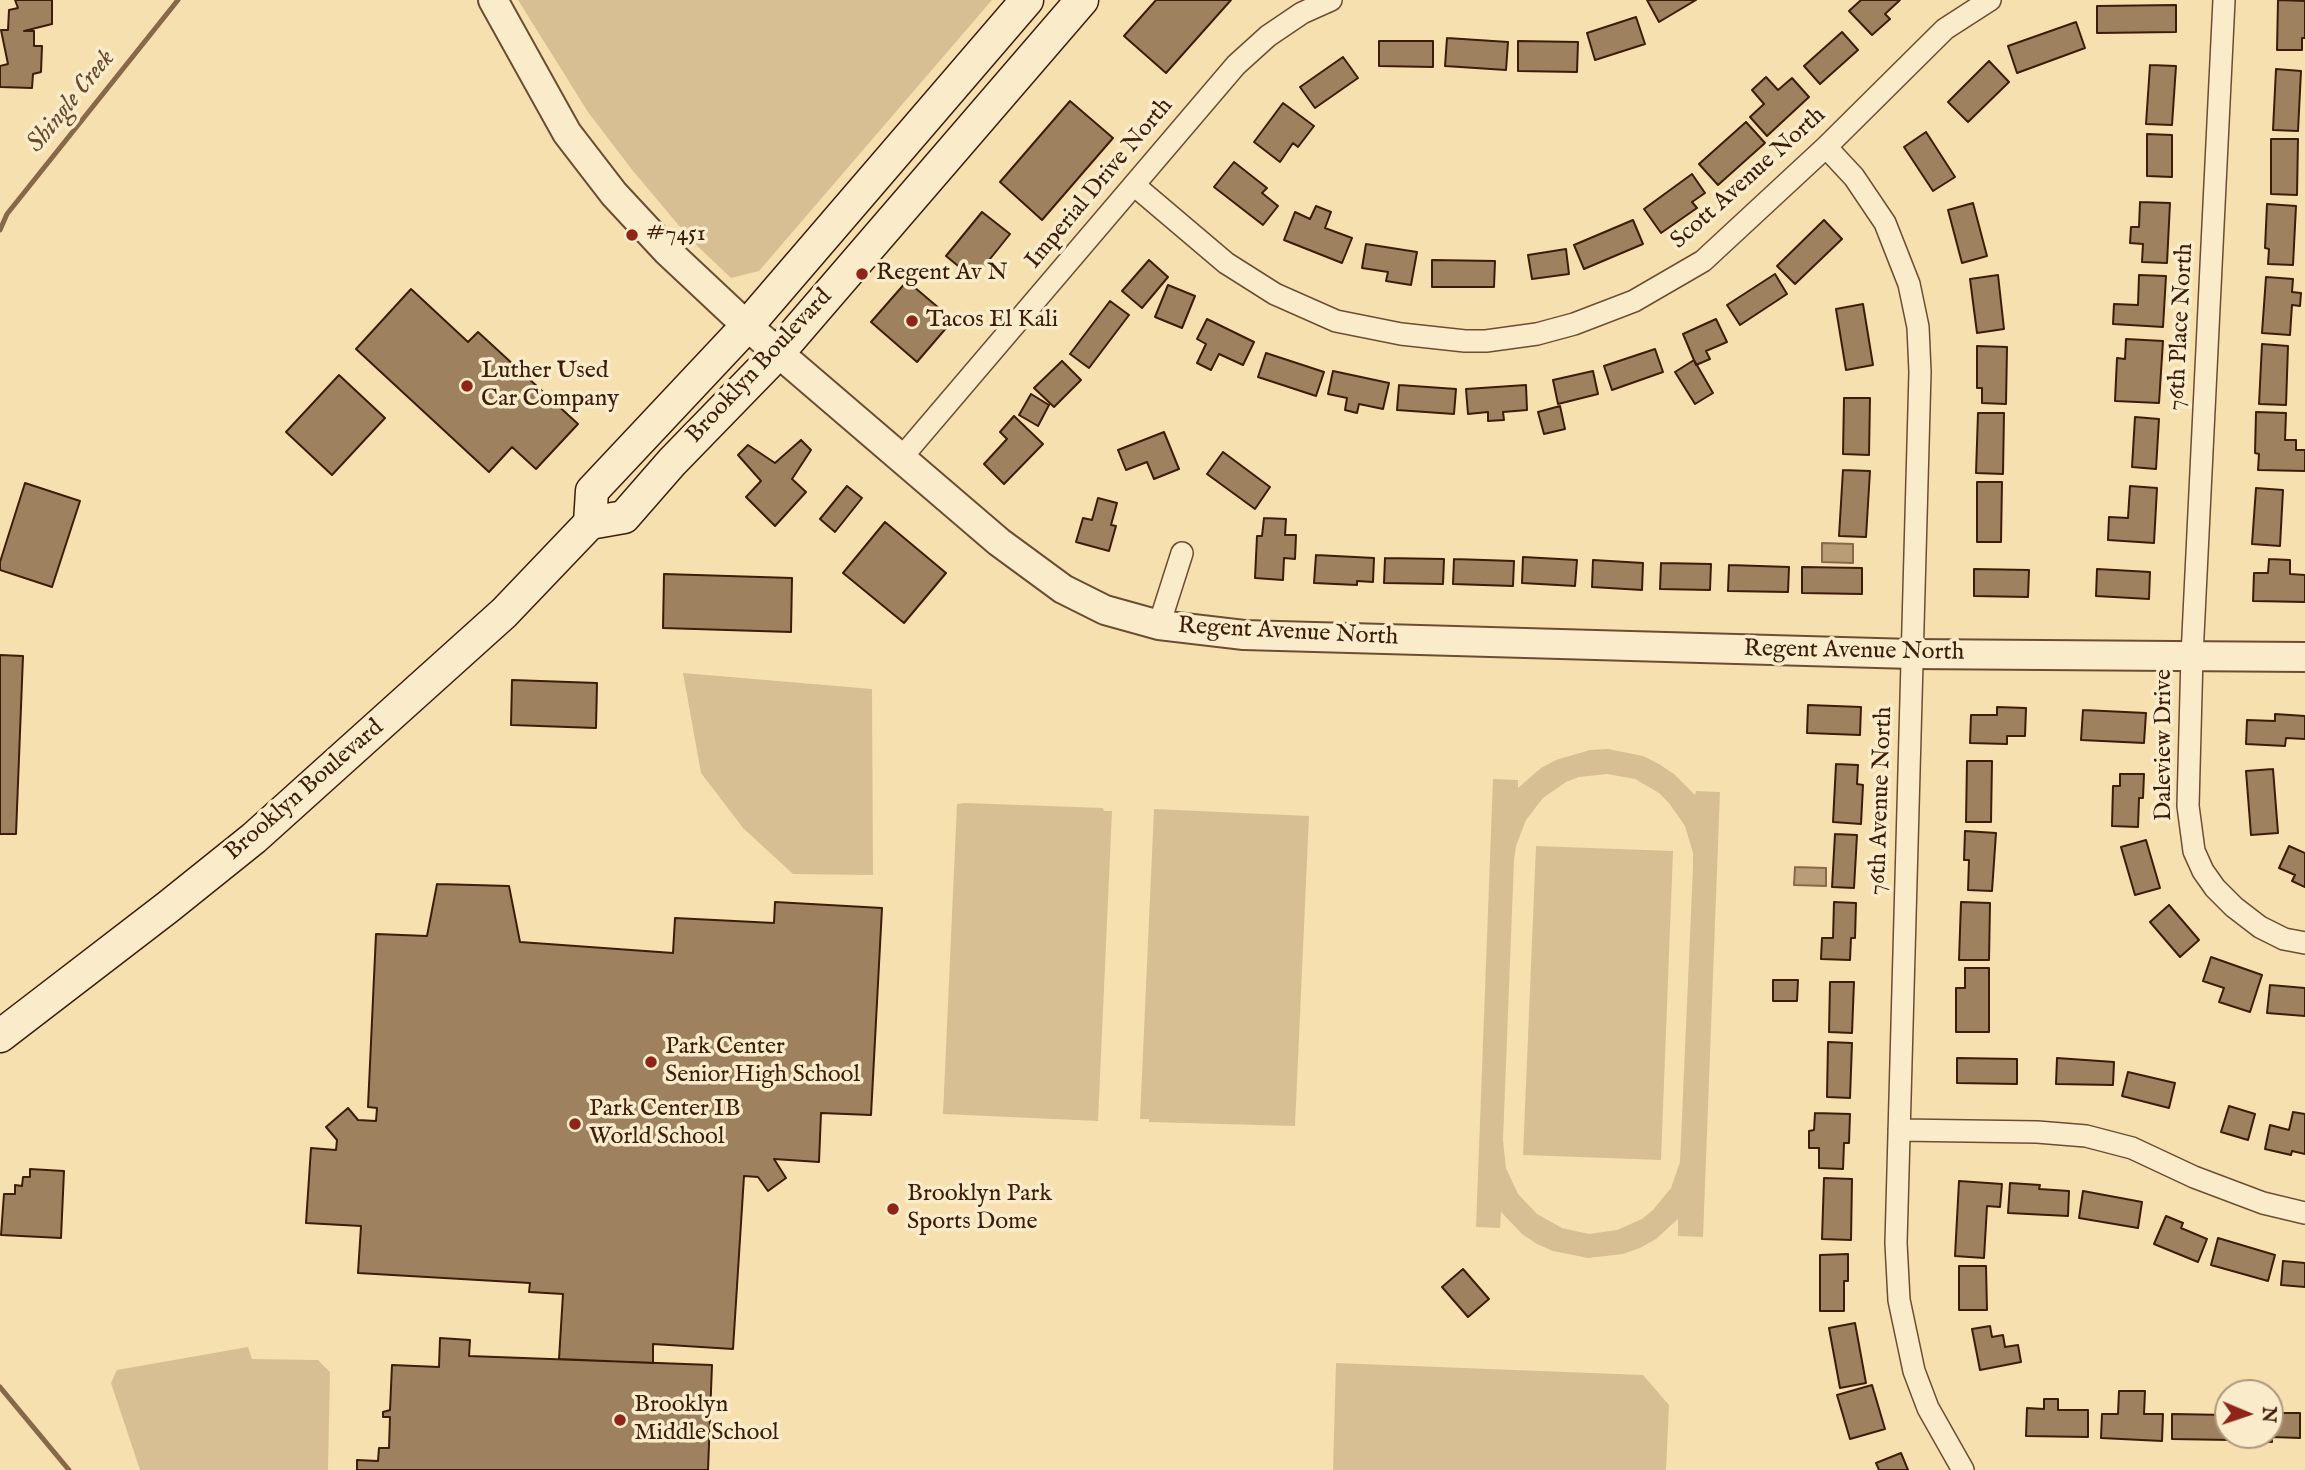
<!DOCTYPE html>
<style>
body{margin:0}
#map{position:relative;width:2305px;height:1470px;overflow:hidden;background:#f7e0af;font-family:"IM FELL English",serif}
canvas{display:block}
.north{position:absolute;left:2214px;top:1379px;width:70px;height:70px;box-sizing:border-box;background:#faebcb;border:2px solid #ae987d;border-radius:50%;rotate:92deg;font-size:19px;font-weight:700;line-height:28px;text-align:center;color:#3d1c08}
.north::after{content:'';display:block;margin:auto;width:24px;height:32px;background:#8f2418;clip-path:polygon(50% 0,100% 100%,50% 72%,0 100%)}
</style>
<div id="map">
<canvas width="2305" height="1470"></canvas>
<div class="north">N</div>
</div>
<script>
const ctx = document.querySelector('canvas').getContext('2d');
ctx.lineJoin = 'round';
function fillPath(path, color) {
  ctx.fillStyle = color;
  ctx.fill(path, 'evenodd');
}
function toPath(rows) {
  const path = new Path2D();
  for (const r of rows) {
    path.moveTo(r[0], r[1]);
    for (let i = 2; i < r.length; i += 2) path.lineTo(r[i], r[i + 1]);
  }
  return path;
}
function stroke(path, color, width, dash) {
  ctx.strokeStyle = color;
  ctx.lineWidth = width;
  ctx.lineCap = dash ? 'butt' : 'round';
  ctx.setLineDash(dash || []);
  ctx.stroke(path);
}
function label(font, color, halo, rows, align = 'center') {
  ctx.font = font + ' "IM FELL English",serif';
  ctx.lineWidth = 7;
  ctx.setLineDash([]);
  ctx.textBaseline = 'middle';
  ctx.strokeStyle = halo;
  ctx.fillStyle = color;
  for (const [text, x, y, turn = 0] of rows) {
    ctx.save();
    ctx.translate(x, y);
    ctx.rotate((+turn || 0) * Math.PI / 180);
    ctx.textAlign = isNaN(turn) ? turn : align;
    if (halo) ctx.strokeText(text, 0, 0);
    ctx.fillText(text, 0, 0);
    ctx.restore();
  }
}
fillPath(toPath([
 [518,0,992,0,759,271,731,278,692,241,633,171,588,112],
 [683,673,872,689,873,875,793,874,743,828,701,773],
 [1608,749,1643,756,1659,764,1674,774,1695,795,1696,791,1720,792,1703,1237,1678,1236,1678,1219,1656,1239,1640,1248,1623,1254,1588,1258,1553,1251,1537,1244,1522,1234,1501,1212,1500,1228,1476,1227,1493,779,1518,780,1518,788,1541,768,1556,760,1590,750],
 [1607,774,1635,779,1659,793,1669,803,1685,826,1693,853,1693,867,1680,1162,1671,1188,1653,1210,1642,1219,1617,1230,1589,1234,1562,1228,1537,1214,1518,1194,1506,1168,1503,1140,1514,860,1516,846,1526,820,1543,798,1566,782,1579,777],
 [965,803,1103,808,1104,811,1112,811,1098,1121,943,1114,957,804],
 [1154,809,1309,816,1295,1126,1149,1122,1149,1119,1140,1119],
 [1536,846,1673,851,1661,1160,1523,1155],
 [248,1347,252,1359,318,1360,330,1372,328,1470,140,1470,111,1383,117,1370],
 [1336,1363,1643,1375,1669,1405,1666,1470,1333,1470]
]), '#d7bf93');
const water = toPath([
 [1822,543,1853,544,1853,563,1822,562,1822,543],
 [1795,867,1826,868,1826,886,1794,885,1795,867]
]);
fillPath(water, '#b89d76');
stroke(water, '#87694a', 2);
stroke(toPath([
 [0,230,7,214,178,0],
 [0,1387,69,1470]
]), '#87694a', 5);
const building = toPath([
 [15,0,52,0,52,24,24,31,34,31,34,46,42,46,41,72,33,74,32,88,0,87,0,66,8,64,1,30,8,30,9,10,18,8,15,0],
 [1156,0,1231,0,1166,73,1124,36,1156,0],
 [1647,0,1696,0,1659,22,1647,0],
 [1861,0,1900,0,1885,14,1890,19,1872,35,1849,11,1861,0],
 [2278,0,2305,1,2305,38,2302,38,2302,50,2277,50,2278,0],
 [2176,5,2176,32,2097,33,2097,6,2176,5],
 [1636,17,1645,44,1595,60,1587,33,1636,17],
 [2076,22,2085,48,2017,73,2008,46,2076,22],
 [1842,32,1858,50,1820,84,1804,66,1842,32],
 [1447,38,1508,42,1506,70,1445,66,1447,38],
 [1379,41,1433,41,1433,67,1379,66,1379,41],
 [1518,41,1578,42,1577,72,1518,71,1518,41],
 [1343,57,1358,78,1315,108,1300,87,1343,57],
 [1989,61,2009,82,1968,122,1948,102,1989,61],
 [2150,65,2176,66,2172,125,2146,124,2150,65],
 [2276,69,2301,71,2298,131,2273,130,2276,69],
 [1766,77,1778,90,1792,78,1809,97,1767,136,1750,117,1764,104,1752,90,1766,77],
 [1070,101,1113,138,1042,220,1000,182,1070,101],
 [1283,103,1314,126,1298,147,1293,143,1280,162,1254,142,1283,103],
 [1746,122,1765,143,1718,185,1699,164,1746,122],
 [1926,132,1955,177,1933,191,1904,147,1926,132],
 [2147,134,2172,135,2172,177,2147,176,2147,134],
 [2271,139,2298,139,2297,195,2271,194,2271,139],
 [1234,162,1267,188,1262,193,1278,206,1263,225,1214,187,1234,162],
 [1692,174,1705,193,1692,202,1697,208,1661,233,1644,209,1692,174],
 [2140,202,2170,203,2167,263,2142,262,2143,244,2130,243,2131,227,2139,227,2140,202],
 [1973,203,1987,256,1962,263,1948,210,1973,203],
 [2267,204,2296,206,2293,265,2268,264,2269,249,2265,248,2267,204],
 [1316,206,1331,212,1325,228,1352,238,1342,263,1284,240,1295,212,1310,219,1316,206],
 [982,212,1010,234,974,279,946,256,982,212],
 [1633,220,1643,244,1584,269,1574,245,1633,220],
 [1824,220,1842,239,1795,284,1777,266,1824,220],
 [1366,244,1417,252,1411,285,1386,281,1388,272,1362,268,1366,244],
 [1566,249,1569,274,1532,279,1528,255,1566,249],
 [1149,260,1168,277,1142,308,1122,291,1149,260],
 [1432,260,1495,261,1494,287,1432,287,1432,260],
 [1775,274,1787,294,1740,325,1727,305,1775,274],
 [1998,275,2004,329,1977,333,1970,279,1998,275],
 [2139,275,2166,276,2163,327,2113,324,2114,304,2138,305,2139,275],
 [2266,277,2293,279,2292,292,2301,293,2300,306,2292,305,2290,335,2262,333,2266,277],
 [907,281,953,320,917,362,871,322,907,281],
 [1168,285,1195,296,1182,328,1155,317,1168,285],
 [411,289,468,342,478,332,578,424,536,469,512,447,489,472,356,349,411,289],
 [1110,301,1129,315,1089,368,1070,354,1110,301],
 [1863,304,1873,365,1846,370,1836,309,1863,304],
 [1207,319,1254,342,1243,365,1219,354,1211,370,1197,363,1206,344,1197,339,1207,319],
 [1716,319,1727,342,1706,351,1710,359,1696,365,1683,334,1716,319],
 [2126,339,2163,341,2159,403,2115,401,2117,358,2125,359,2126,339],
 [2262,344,2288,346,2286,405,2259,404,2262,344],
 [1977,346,2007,347,2006,404,1982,403,1982,388,1977,388,1977,346],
 [1655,349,1663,372,1612,390,1604,366,1655,349],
 [1266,353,1324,372,1316,396,1258,377,1266,353],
 [1694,360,1713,393,1695,404,1675,372,1694,360],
 [1062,361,1081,380,1054,407,1034,388,1062,361],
 [1333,371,1389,383,1383,409,1359,404,1357,413,1345,410,1347,398,1328,394,1333,371],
 [1593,371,1598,394,1558,404,1553,380,1593,371],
 [339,375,385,418,332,475,286,432,339,375],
 [1399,385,1456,389,1454,414,1397,410,1399,385],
 [1526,385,1527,410,1503,412,1504,420,1488,421,1488,412,1468,414,1466,389,1526,385],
 [1031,394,1049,405,1038,426,1019,415,1031,394],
 [1844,398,1870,398,1869,455,1843,454,1844,398],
 [1560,406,1565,429,1544,434,1538,412,1560,406],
 [2256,412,2286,413,2285,440,2296,440,2296,450,2305,450,2305,471,2258,470,2259,454,2255,453,2256,412],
 [1978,413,2004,413,2003,474,1976,473,1978,413],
 [1014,416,1043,444,1004,484,984,464,1007,439,1000,432,1014,416],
 [2135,417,2159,419,2156,469,2132,467,2135,417],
 [1164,432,1179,469,1154,479,1147,462,1126,470,1118,450,1164,432],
 [801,440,811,450,792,479,806,492,775,526,746,497,761,481,738,455,748,445,775,463,801,440],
 [1223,452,1270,487,1255,509,1207,474,1223,452],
 [1843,470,1870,471,1866,537,1839,536,1843,470],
 [1977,482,2002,482,2001,542,1977,542,1977,482],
 [25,483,80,501,52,587,0,570,0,562,25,483],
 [847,486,862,498,835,532,820,519,847,486],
 [2130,486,2157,488,2154,543,2108,540,2109,517,2128,518,2130,486],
 [2256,488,2283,490,2280,546,2252,544,2256,488],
 [1098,498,1117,503,1111,525,1116,526,1109,551,1076,542,1083,518,1092,520,1098,498],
 [1264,518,1286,519,1285,535,1296,535,1295,559,1284,558,1283,580,1255,578,1257,536,1262,536,1264,518],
 [885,522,946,573,904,623,843,573,885,522],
 [1316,555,1374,558,1373,582,1357,581,1357,585,1314,583,1316,555],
 [1523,557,1577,560,1575,586,1522,583,1523,557],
 [1385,558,1444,559,1443,584,1384,583,1385,558],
 [1454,559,1514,561,1513,586,1453,584,1454,559],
 [2269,559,2290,560,2290,574,2305,575,2305,602,2253,601,2254,573,2268,573,2269,559],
 [1593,560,1643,563,1642,590,1592,587,1593,560],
 [1661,563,1711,564,1710,590,1660,589,1661,563],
 [1729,565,1789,567,1788,592,1728,591,1729,565],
 [1802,567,1862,568,1862,594,1802,593,1802,567],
 [1974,569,2029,570,2028,597,1974,596,1974,569],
 [2097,569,2150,572,2149,599,2096,596,2097,569],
 [664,574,792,578,791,632,663,628,664,574],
 [0,655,23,656,16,834,0,834,0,655],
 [512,680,597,683,596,728,511,725,512,680],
 [1808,705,1861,707,1860,735,1807,733,1808,705],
 [1997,707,2026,708,2025,736,2007,736,2007,744,1970,743,1971,715,1997,715,1997,707],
 [2083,710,2146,713,2144,743,2081,740,2083,710],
 [2275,714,2305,716,2305,739,2286,738,2285,746,2246,744,2247,720,2275,721,2275,714],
 [1967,761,1992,761,1991,822,1966,822,1967,761],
 [1836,764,1858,765,1857,784,1863,785,1861,824,1833,822,1836,764],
 [2273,769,2278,833,2251,835,2246,771,2273,769],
 [2120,774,2144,774,2143,798,2139,798,2138,827,2112,826,2113,786,2120,786,2120,774],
 [1965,831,1996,833,1992,891,1968,890,1969,860,1964,860,1965,831],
 [1835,834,1857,835,1854,888,1832,887,1835,834],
 [2146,840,2160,888,2135,895,2121,847,2146,840],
 [2289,846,2305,853,2305,887,2292,881,2295,875,2279,868,2289,846],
 [437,884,509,886,520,942,673,953,675,918,774,923,775,902,882,908,871,1115,821,1113,819,1162,774,1159,786,1178,768,1191,758,1177,744,1176,733,1349,653,1344,653,1363,559,1359,563,1294,529,1292,530,1283,358,1273,361,1226,306,1223,311,1148,336,1150,337,1140,326,1127,348,1108,358,1120,376,1121,377,1108,368,1107,376,934,427,936,437,884],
 [1834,902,1856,903,1855,938,1851,938,1850,960,1821,959,1822,938,1833,938,1834,902],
 [1961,902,1990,903,1989,960,1959,960,1961,902],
 [2169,905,2199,940,2180,957,2150,922,2169,905],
 [2211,957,2262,975,2250,1012,2219,1002,2224,988,2203,981,2211,957],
 [1965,968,1989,968,1989,1032,1956,1032,1956,988,1965,988,1965,968],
 [1773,980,1798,980,1797,1001,1773,1001,1773,980],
 [1830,982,1854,982,1852,1033,1829,1032,1830,982],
 [2270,985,2305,988,2305,1016,2267,1013,2270,985],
 [1828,1042,1852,1043,1850,1098,1827,1097,1828,1042],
 [1957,1058,2017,1059,2017,1084,1957,1083,1957,1058],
 [2057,1058,2114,1062,2113,1085,2056,1084,2057,1058],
 [2128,1072,2175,1083,2169,1108,2122,1096,2128,1072],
 [2229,1106,2255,1114,2248,1140,2221,1132,2229,1106],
 [2293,1112,2305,1114,2305,1154,2292,1151,2291,1155,2265,1149,2270,1125,2289,1130,2293,1112],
 [1815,1113,1850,1114,1849,1143,1844,1143,1843,1169,1819,1168,1819,1148,1809,1148,1809,1131,1814,1130,1815,1113],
 [30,1169,64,1171,61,1238,1,1235,4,1194,15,1194,15,1185,22,1186,23,1177,30,1177,30,1169],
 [1824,1178,1852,1179,1851,1240,1822,1239,1824,1178],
 [1959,1181,2002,1184,2000,1207,1987,1206,1984,1258,1955,1256,1959,1181],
 [2010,1183,2040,1185,2039,1189,2069,1191,2068,1216,2008,1213,2010,1183],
 [2083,1191,2142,1202,2138,1228,2079,1218,2083,1191],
 [2166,1216,2183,1223,2181,1228,2207,1239,2198,1262,2154,1244,2166,1216],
 [2218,1238,2275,1255,2268,1281,2211,1265,2218,1238],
 [1848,1254,1848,1281,1844,1281,1844,1311,1820,1311,1820,1255,1848,1254],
 [2283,1261,2305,1263,2305,1287,2281,1285,2283,1261],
 [1959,1266,1986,1266,1987,1310,1959,1310,1959,1266],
 [1463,1269,1489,1299,1468,1317,1442,1287,1463,1269],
 [1855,1323,1866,1383,1840,1388,1829,1328,1855,1323],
 [1990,1326,1992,1337,2003,1335,2005,1347,2018,1345,2021,1362,1980,1370,1972,1329,1990,1326],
 [440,1338,470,1340,469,1356,712,1365,708,1470,357,1470,357,1460,378,1461,379,1448,389,1448,390,1417,383,1417,383,1412,390,1410,392,1365,439,1367,440,1338],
 [1872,1385,1885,1429,1850,1439,1837,1395,1872,1385],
 [2119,1391,2145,1391,2144,1414,2163,1414,2162,1441,2101,1438,2102,1414,2118,1414,2119,1391],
 [2044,1399,2058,1399,2058,1410,2088,1410,2088,1437,2026,1436,2027,1408,2044,1409,2044,1399],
 [2270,1413,2300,1413,2300,1438,2272,1437,2272,1442,2242,1442,2242,1435,2270,1435,2270,1413],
 [2172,1414,2228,1415,2228,1435,2231,1435,2231,1440,2172,1439,2172,1414],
 [1901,1453,1908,1470,1879,1470,1876,1463,1901,1453]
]);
fillPath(building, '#9e825f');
stroke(building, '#3d1c08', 2);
const minor = toPath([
 [2224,0,2192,656,2188,806,2194,851,2203,871,2215,888,2234,907,2260,927,2284,939,2305,943],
 [1826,147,1854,177,1885,223,1909,284,1918,327,1920,372,1896,1243,1899,1300,1914,1371,1928,1408,1963,1470],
 [1134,185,1226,263,1275,294,1336,321,1401,334,1465,341,1486,341,1537,334,1574,324,1634,301,1703,261,1826,147,1945,29,1990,0],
 [902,457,1236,65,1268,36,1302,13,1331,0],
 [1159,625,1182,553],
 [1899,1130,2037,1132,2086,1136,2132,1148,2194,1177,2263,1203,2305,1213]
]);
const tertiary = toPath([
 [493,0,567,133,614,194,667,251,747,326,999,542,1063,589,1105,610,1159,625,1244,635,1912,654,2305,657]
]);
const secondary = toPath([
 [590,523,592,491,747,326,1027,0],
 [0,1036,168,907,254,838,504,613,590,523,624,517,672,462,778,353,1082,0]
]);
stroke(minor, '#6c4d32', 24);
stroke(tertiary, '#6c4d32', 32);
stroke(secondary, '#3d1c08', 35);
stroke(minor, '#faebcb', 21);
stroke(tertiary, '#faebcb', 28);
stroke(secondary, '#faebcb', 32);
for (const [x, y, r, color] of [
 [632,235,7,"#8f2418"],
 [862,274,7,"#8f2418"],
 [912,321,7,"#8f2418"],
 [467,386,7,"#8f2418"],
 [651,1062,7,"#8f2418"],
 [575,1124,7,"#8f2418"],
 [893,1209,7,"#8f2418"],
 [620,1420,7,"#8f2418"]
]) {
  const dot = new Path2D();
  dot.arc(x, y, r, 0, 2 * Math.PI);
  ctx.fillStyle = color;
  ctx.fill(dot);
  stroke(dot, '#faebcb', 2.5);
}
label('24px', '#3d1c08', '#faebcb', [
 ["Scott Avenue North",1749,179,-42],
 ["Imperial Drive North",1100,184,-50],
 ["76th Place North",2182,327,-87],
 ["Brooklyn Boulevard",760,367,-47],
 ["Regent Avenue North",1288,633,3],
 ["Regent Avenue North",1854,652,1],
 ["Daleview Drive",2165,745,-90],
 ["Brooklyn Boulevard",305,791,-41],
 ["76th Avenue North",1882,801,-88]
]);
label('24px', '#3d1c08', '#faebcb', [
 ["#7451",646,235],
 ["Regent Av N",876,274],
 ["Tacos El Kali",926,321],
 ["Luther Used",481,372],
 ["Car Company",481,400],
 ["Park Center",665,1048],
 ["Senior High School",665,1076],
 ["Park Center IB",589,1110],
 ["World School",589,1138],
 ["Brooklyn Park",907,1195],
 ["Sports Dome",907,1223],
 ["Brooklyn",634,1406],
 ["Middle School",634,1434]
], 'left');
label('italic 26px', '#68492e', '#faebcb', [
 ["Shingle Creek",72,102,-51]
]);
</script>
